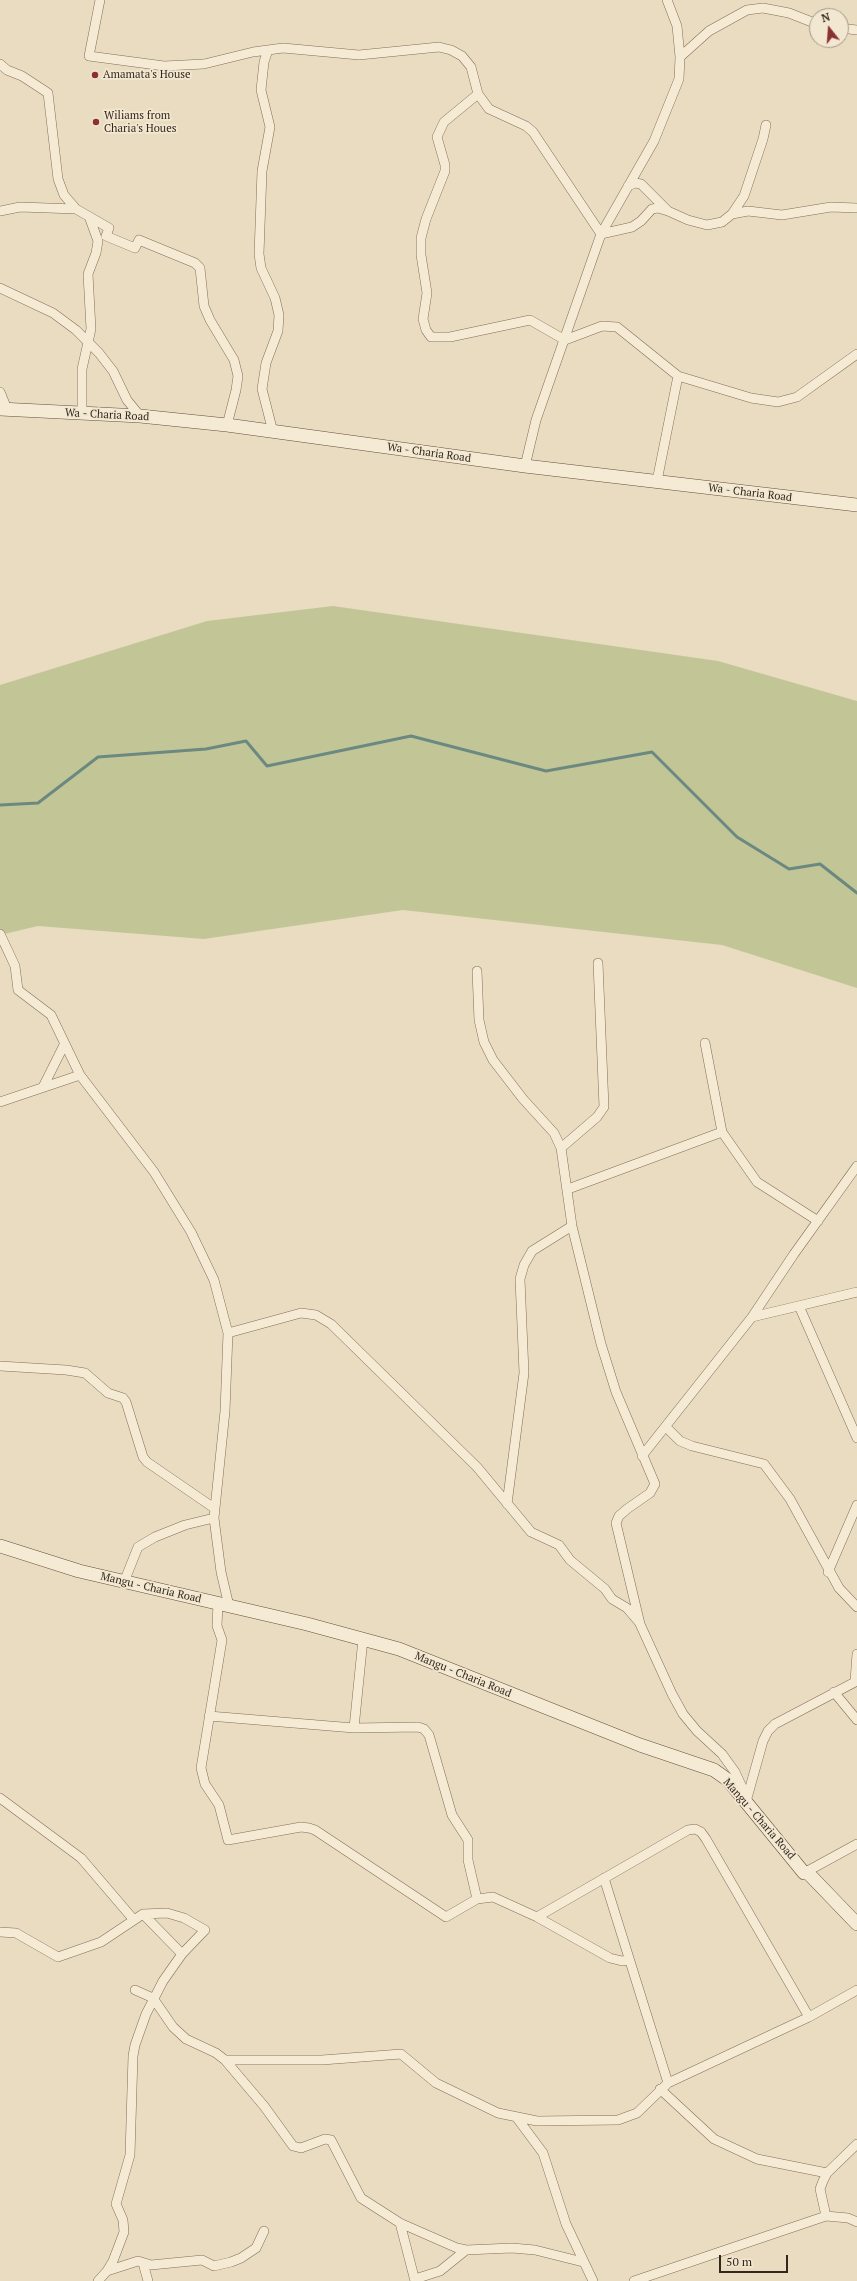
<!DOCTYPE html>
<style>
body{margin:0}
#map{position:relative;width:857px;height:2281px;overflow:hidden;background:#eadcc1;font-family:"PT Serif",serif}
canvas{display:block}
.north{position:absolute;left:809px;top:8px;width:40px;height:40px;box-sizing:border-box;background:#f2e7d0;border:1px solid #a69a88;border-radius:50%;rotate:343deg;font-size:11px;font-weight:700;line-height:16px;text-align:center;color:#33271d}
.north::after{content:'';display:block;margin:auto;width:14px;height:18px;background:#8b3033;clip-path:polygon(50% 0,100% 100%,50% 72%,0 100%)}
.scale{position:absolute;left:719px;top:2255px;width:69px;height:18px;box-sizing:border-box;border:2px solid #33271d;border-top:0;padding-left:5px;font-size:12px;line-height:14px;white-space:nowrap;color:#33271d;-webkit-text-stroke:3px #f2e7d0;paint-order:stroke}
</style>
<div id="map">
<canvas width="857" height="2281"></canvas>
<div class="north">N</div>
<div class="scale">50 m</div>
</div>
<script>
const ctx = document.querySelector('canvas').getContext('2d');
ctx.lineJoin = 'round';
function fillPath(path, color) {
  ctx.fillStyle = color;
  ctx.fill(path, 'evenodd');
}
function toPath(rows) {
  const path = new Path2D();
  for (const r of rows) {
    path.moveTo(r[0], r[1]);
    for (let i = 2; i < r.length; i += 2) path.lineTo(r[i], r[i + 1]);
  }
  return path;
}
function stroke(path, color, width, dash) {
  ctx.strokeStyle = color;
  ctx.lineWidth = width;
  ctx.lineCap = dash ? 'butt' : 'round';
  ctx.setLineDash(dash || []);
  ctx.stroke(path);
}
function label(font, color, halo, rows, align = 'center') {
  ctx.font = font + ' "PT Serif",serif';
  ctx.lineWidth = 3.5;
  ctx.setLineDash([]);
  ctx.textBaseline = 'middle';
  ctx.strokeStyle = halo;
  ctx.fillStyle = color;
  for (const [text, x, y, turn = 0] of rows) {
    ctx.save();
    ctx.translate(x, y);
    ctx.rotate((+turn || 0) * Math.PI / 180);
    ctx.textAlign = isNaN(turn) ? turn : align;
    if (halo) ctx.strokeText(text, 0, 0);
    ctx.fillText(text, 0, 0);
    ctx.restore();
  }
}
fillPath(toPath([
 [333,606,718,661,857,701,857,988,722,945,403,910,204,939,38,926,0,935,0,685,207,621]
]), '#c2c697');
stroke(toPath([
 [0,805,38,803,98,757,206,749,246,741,267,766,411,736,546,771,652,752,737,837,789,869,820,864,857,893]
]), '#6c8981', 3);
const street = toPath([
 [100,0,89,56,164,66,204,64,253,52,283,48,359,55,439,47,451,50,462,56,471,67,478,94,489,109,526,126,533,132,601,234,632,227,641,221,652,209,658,208,668,211],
 [841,28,857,30],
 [268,50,264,62,261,90,270,127,262,171,259,254,261,268,275,298,279,315,278,331,266,363,262,389,273,432],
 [680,57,709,31,747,10,763,8,789,13,817,24],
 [0,64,7,70,22,76,48,93,58,179,64,195,76,209,109,228,106,236,135,248,139,240,195,263,200,268,204,306,210,320,234,360,238,376,236,390,227,425],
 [478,94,444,122,437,137,445,165,445,171,426,219,421,238,421,255,427,293,423,319,426,330,431,337,450,337,530,320,565,340,602,326,617,327,678,376,751,398,778,402,797,397,857,354],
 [766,125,763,139,744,196,732,214,748,211,782,215,831,207,857,208],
 [628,186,635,183,641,184,668,211,688,220,707,225,722,222,732,214],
 [0,211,20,207,76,209],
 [0,288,53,313,76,330,99,353,113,371,127,400,140,416],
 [0,392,7,409],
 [82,413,82,369,91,329,88,274,96,253,98,241,90,219],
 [525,466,536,420,601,234,654,141,679,79,680,57,677,26,667,0],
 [657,481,678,376],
 [0,934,15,966,18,990,51,1015,80,1075,154,1172,191,1232,214,1280,228,1333,225,1411,214,1518,221,1572,229,1606],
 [477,971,479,1020,484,1042,493,1060,523,1099,554,1133,561,1148,572,1226,601,1344,616,1392,655,1484,650,1493,627,1509,619,1516,616,1523,640,1624,672,1694,683,1714,697,1731,722,1754,735,1772,747,1798],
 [43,1087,64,1045],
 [0,1102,80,1075],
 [722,1132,757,1182,818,1221],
 [561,1148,597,1117,604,1107,598,963],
 [568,1189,722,1132,705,1043],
 [799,1306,857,1438],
 [752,1317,857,1292],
 [228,1333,301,1313,316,1315,331,1324,477,1467,531,1532,559,1545,570,1560,605,1589,612,1599,627,1608,639,1622],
 [0,1366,66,1370,85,1373,108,1393,123,1398,126,1402,143,1457,147,1462,214,1508],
 [666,1427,680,1441,692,1446,764,1464,790,1499,839,1588,857,1607],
 [642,1456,752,1317,794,1254,857,1166],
 [507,1504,524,1373,520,1279,524,1265,532,1251,572,1226],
 [828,1572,857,1505],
 [124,1582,138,1547,155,1537,185,1525,214,1518],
 [218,1603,217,1626,222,1640,201,1768,205,1784,219,1805,228,1840,301,1827,309,1828,315,1830,446,1917,477,1899,493,1897,537,1917,610,1958,622,1961,628,1960],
 [855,1681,857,1654],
 [834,1692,857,1720],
 [209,1716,354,1728,418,1727,424,1729,429,1735,452,1815,468,1840,468,1860,477,1899],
 [354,1728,363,1639],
 [0,1798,81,1858,134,1920],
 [747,1798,763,1741,768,1731,775,1724,857,1681],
 [804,1873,857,1844],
 [604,1878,668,2083],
 [143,1914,182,1954],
 [537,1917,688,1830,695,1829,701,1832,706,1839,809,2017],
 [0,1932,16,1933,58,1957,101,1942,143,1914,167,1913,184,1918,205,1930,182,1954,163,1981,146,2014,135,2045,133,2056,130,2155,116,2204,123,2220,124,2232,113,2261,107,2271,98,2281],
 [135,1990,153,1998,173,2027,186,2039,216,2053,225,2060,264,2106,293,2146,301,2148,325,2139,331,2140,361,2198,400,2223,457,2248,466,2250,512,2248,535,2250,583,2262],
 [225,2060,322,2060,401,2054,436,2083,498,2113,537,2121,618,2120,637,2113,668,2083,809,2017,857,1990],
 [660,2089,714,2139,757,2159,827,2173],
 [517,2118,543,2153,566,2224,593,2281],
 [826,2216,820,2189,823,2181,827,2173,857,2144],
 [400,2223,415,2281],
 [143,2263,148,2281],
 [107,2271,138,2261,151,2265,202,2260,214,2266,231,2262,241,2258,256,2248,264,2231],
 [415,2279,440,2271,466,2250],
 [634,2281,826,2216,848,2218,857,2222]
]);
const secondary = toPath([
 [0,409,140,416,227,425,525,466,857,505],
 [0,1546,79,1571,307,1624,399,1649,640,1745,714,1770,728,1780,804,1873,808,1873,857,1924]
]);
stroke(street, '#826e5a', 10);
stroke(secondary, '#634f3e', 14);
stroke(street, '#f5ead4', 9);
stroke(secondary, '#f5ead4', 13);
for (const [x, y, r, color] of [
 [95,75,4,"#8b3033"],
 [96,122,4,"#8b3033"]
]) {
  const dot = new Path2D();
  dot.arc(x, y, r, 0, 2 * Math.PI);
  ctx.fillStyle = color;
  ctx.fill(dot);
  stroke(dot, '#f2e7d0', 1.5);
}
label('11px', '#33271d', '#f2e7d0', [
 ["Amamata's House",103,75],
 ["Wiliams from",104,116],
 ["Charia's Houes",104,129]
], 'left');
label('11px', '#33271d', '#f2e7d0', [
 ["Wa - Charia Road",107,415,3],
 ["Wa - Charia Road",429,453,8],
 ["Wa - Charia Road",750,493,7],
 ["Mangu - Charia Road",151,1588,13],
 ["Mangu - Charia Road",463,1675,22],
 ["Mangu - Charia Road",759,1819,49]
]);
</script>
